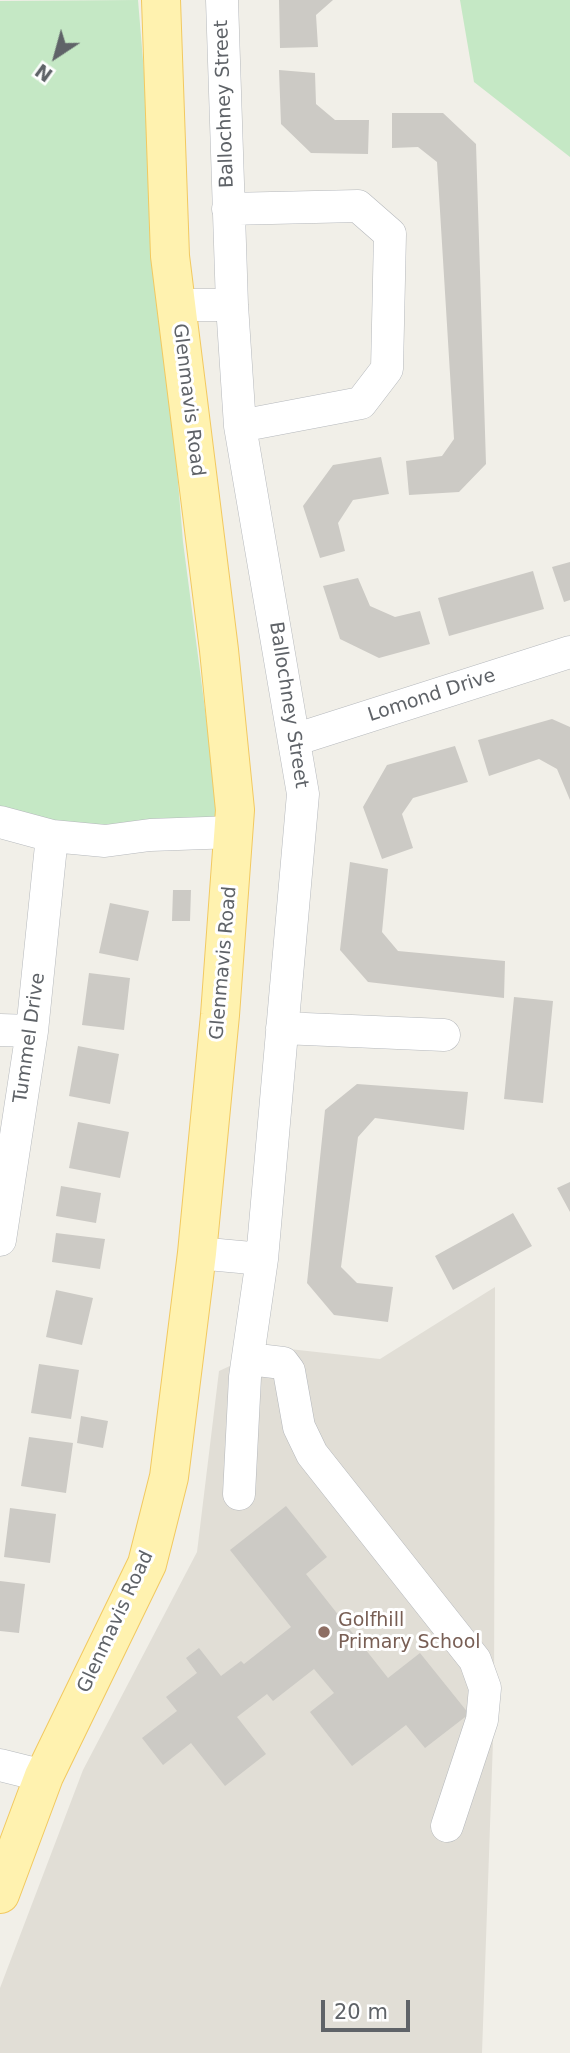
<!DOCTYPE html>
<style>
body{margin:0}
#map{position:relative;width:570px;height:2053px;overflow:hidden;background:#f1efe8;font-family:"DejaVu Sans",sans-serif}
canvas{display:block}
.north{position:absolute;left:21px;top:21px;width:70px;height:70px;-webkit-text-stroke:5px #fff;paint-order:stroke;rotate:216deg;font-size:19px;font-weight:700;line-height:28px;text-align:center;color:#5f6368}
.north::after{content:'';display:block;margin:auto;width:24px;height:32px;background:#5f6368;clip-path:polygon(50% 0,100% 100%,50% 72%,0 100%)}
.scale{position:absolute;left:321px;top:2000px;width:89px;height:32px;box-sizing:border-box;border:4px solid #5f6368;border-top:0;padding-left:9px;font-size:21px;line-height:24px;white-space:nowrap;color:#5f6368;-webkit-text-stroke:5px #fff;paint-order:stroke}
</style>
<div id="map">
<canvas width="570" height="2053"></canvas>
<div class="north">N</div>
<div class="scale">20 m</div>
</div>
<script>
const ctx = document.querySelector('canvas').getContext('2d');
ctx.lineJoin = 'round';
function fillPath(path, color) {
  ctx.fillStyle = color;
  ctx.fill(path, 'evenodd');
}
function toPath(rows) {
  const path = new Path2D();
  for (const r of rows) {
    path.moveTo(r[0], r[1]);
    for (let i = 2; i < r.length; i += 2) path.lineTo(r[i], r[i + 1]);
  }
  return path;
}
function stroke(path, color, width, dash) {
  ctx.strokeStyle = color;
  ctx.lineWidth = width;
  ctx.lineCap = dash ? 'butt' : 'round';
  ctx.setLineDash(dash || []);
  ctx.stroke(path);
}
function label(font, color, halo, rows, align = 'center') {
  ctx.font = font + ' "DejaVu Sans",sans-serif';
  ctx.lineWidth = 6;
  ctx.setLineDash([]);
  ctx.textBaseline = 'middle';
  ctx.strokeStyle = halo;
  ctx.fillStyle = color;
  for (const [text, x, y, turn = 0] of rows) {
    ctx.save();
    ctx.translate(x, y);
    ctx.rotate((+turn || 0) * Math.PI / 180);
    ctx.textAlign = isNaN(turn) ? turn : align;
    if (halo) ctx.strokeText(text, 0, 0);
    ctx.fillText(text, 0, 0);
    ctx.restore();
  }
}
fillPath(toPath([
 [495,1287,494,1712,482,2053,0,2053,0,1988,83,1770,197,1552,219,1371,271,1347,380,1359]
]), '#e1ded6');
fillPath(toPath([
 [138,0,183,542,216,793,217,826,107,831,0,817,0,1],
 [460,0,570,0,570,157,474,82]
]), '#c5e8c5');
fillPath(toPath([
 [279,0,333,0,316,15,318,47,280,48],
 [279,70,315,73,316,104,335,120,369,120,368,154,311,153,281,124],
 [392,113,443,113,476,144,486,464,459,492,409,495,406,461,442,456,454,439,437,162,418,147,392,148],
 [381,457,389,494,353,500,338,523,345,551,320,558,303,506,333,465],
 [570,562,570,600,564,602,552,567],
 [533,571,544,609,449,636,438,598],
 [358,578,370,606,395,617,420,611,430,644,379,658,340,639,323,586],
 [552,719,570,727,570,800,557,769,539,759,489,776,478,740],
 [455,746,468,782,413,798,402,814,413,848,382,859,363,807,387,765],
 [350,862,388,869,382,932,398,951,505,961,504,998,368,982,340,950],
 [173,890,191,890,190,921,172,921],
 [110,903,149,911,138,961,99,953],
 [89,973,130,978,124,1030,82,1025],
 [514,997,553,1001,543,1103,504,1099],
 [78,1046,119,1054,110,1104,69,1096],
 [357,1084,468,1092,464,1130,375,1118,358,1137,341,1267,357,1283,393,1287,388,1322,334,1315,307,1283,325,1110],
 [78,1122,129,1132,120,1178,69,1168],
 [570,1182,570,1212,557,1188],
 [61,1186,101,1193,96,1223,56,1216],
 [513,1213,532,1246,453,1290,435,1256],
 [56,1233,105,1239,100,1269,52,1262],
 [56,1290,93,1298,82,1345,46,1337],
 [39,1364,79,1370,71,1419,31,1413],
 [81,1416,108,1421,103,1448,77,1443],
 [29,1437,73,1443,66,1493,21,1486],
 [286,1506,327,1557,306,1574,388,1678,420,1653,469,1714,425,1748,406,1725,352,1766,310,1712,334,1693,314,1669,273,1701,267,1694,237,1717,266,1754,225,1786,191,1743,163,1765,142,1738,177,1711,166,1697,197,1673,186,1658,199,1648,221,1676,241,1661,244,1664,291,1627,230,1550],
 [10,1508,56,1514,50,1563,4,1557],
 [0,1581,25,1584,19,1633,0,1631]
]), '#cccac5');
const minor = toPath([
 [222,0,232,305,240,426,303,794,262,1259,245,1377,239,1494],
 [228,209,358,206,390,234,387,369,361,403,240,426],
 [176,305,232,305],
 [294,740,570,652],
 [0,822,52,836,105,841,150,835,234,832],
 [282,1028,444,1035],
 [0,1030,32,1031],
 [0,1240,32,1031,52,836],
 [197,1253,262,1259],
 [249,1359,283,1363,289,1371,299,1427,312,1454,475,1660,485,1688,482,1720,447,1826],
 [0,1765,44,1776]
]);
const major = toPath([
 [0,1894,44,1776,147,1564,169,1477,197,1253,220,1015,235,810,219,650,170,256,161,0]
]);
stroke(minor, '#b5b8bc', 33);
stroke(major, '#f2c960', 40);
stroke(minor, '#fff', 32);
stroke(major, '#fff2af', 38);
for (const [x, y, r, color] of [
 [324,1632,7,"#8d6e63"]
]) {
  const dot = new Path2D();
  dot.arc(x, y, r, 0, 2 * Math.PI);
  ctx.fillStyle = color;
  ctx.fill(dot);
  stroke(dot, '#fff', 2.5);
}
label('19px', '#5f6368', '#fff', [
 ["Ballochney Street",225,104,-92],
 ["Glenmavis Road",188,400,83],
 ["Lomond Drive",432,696,-18],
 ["Ballochney Street",288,705,81],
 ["Glenmavis Road",224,963,-85],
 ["Tummel Drive",30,1038,-82],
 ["Glenmavis Road",116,1622,-65]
]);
label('19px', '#785e54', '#fff', [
 ["Golfhill",338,1621],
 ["Primary School",338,1643]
], 'left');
</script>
